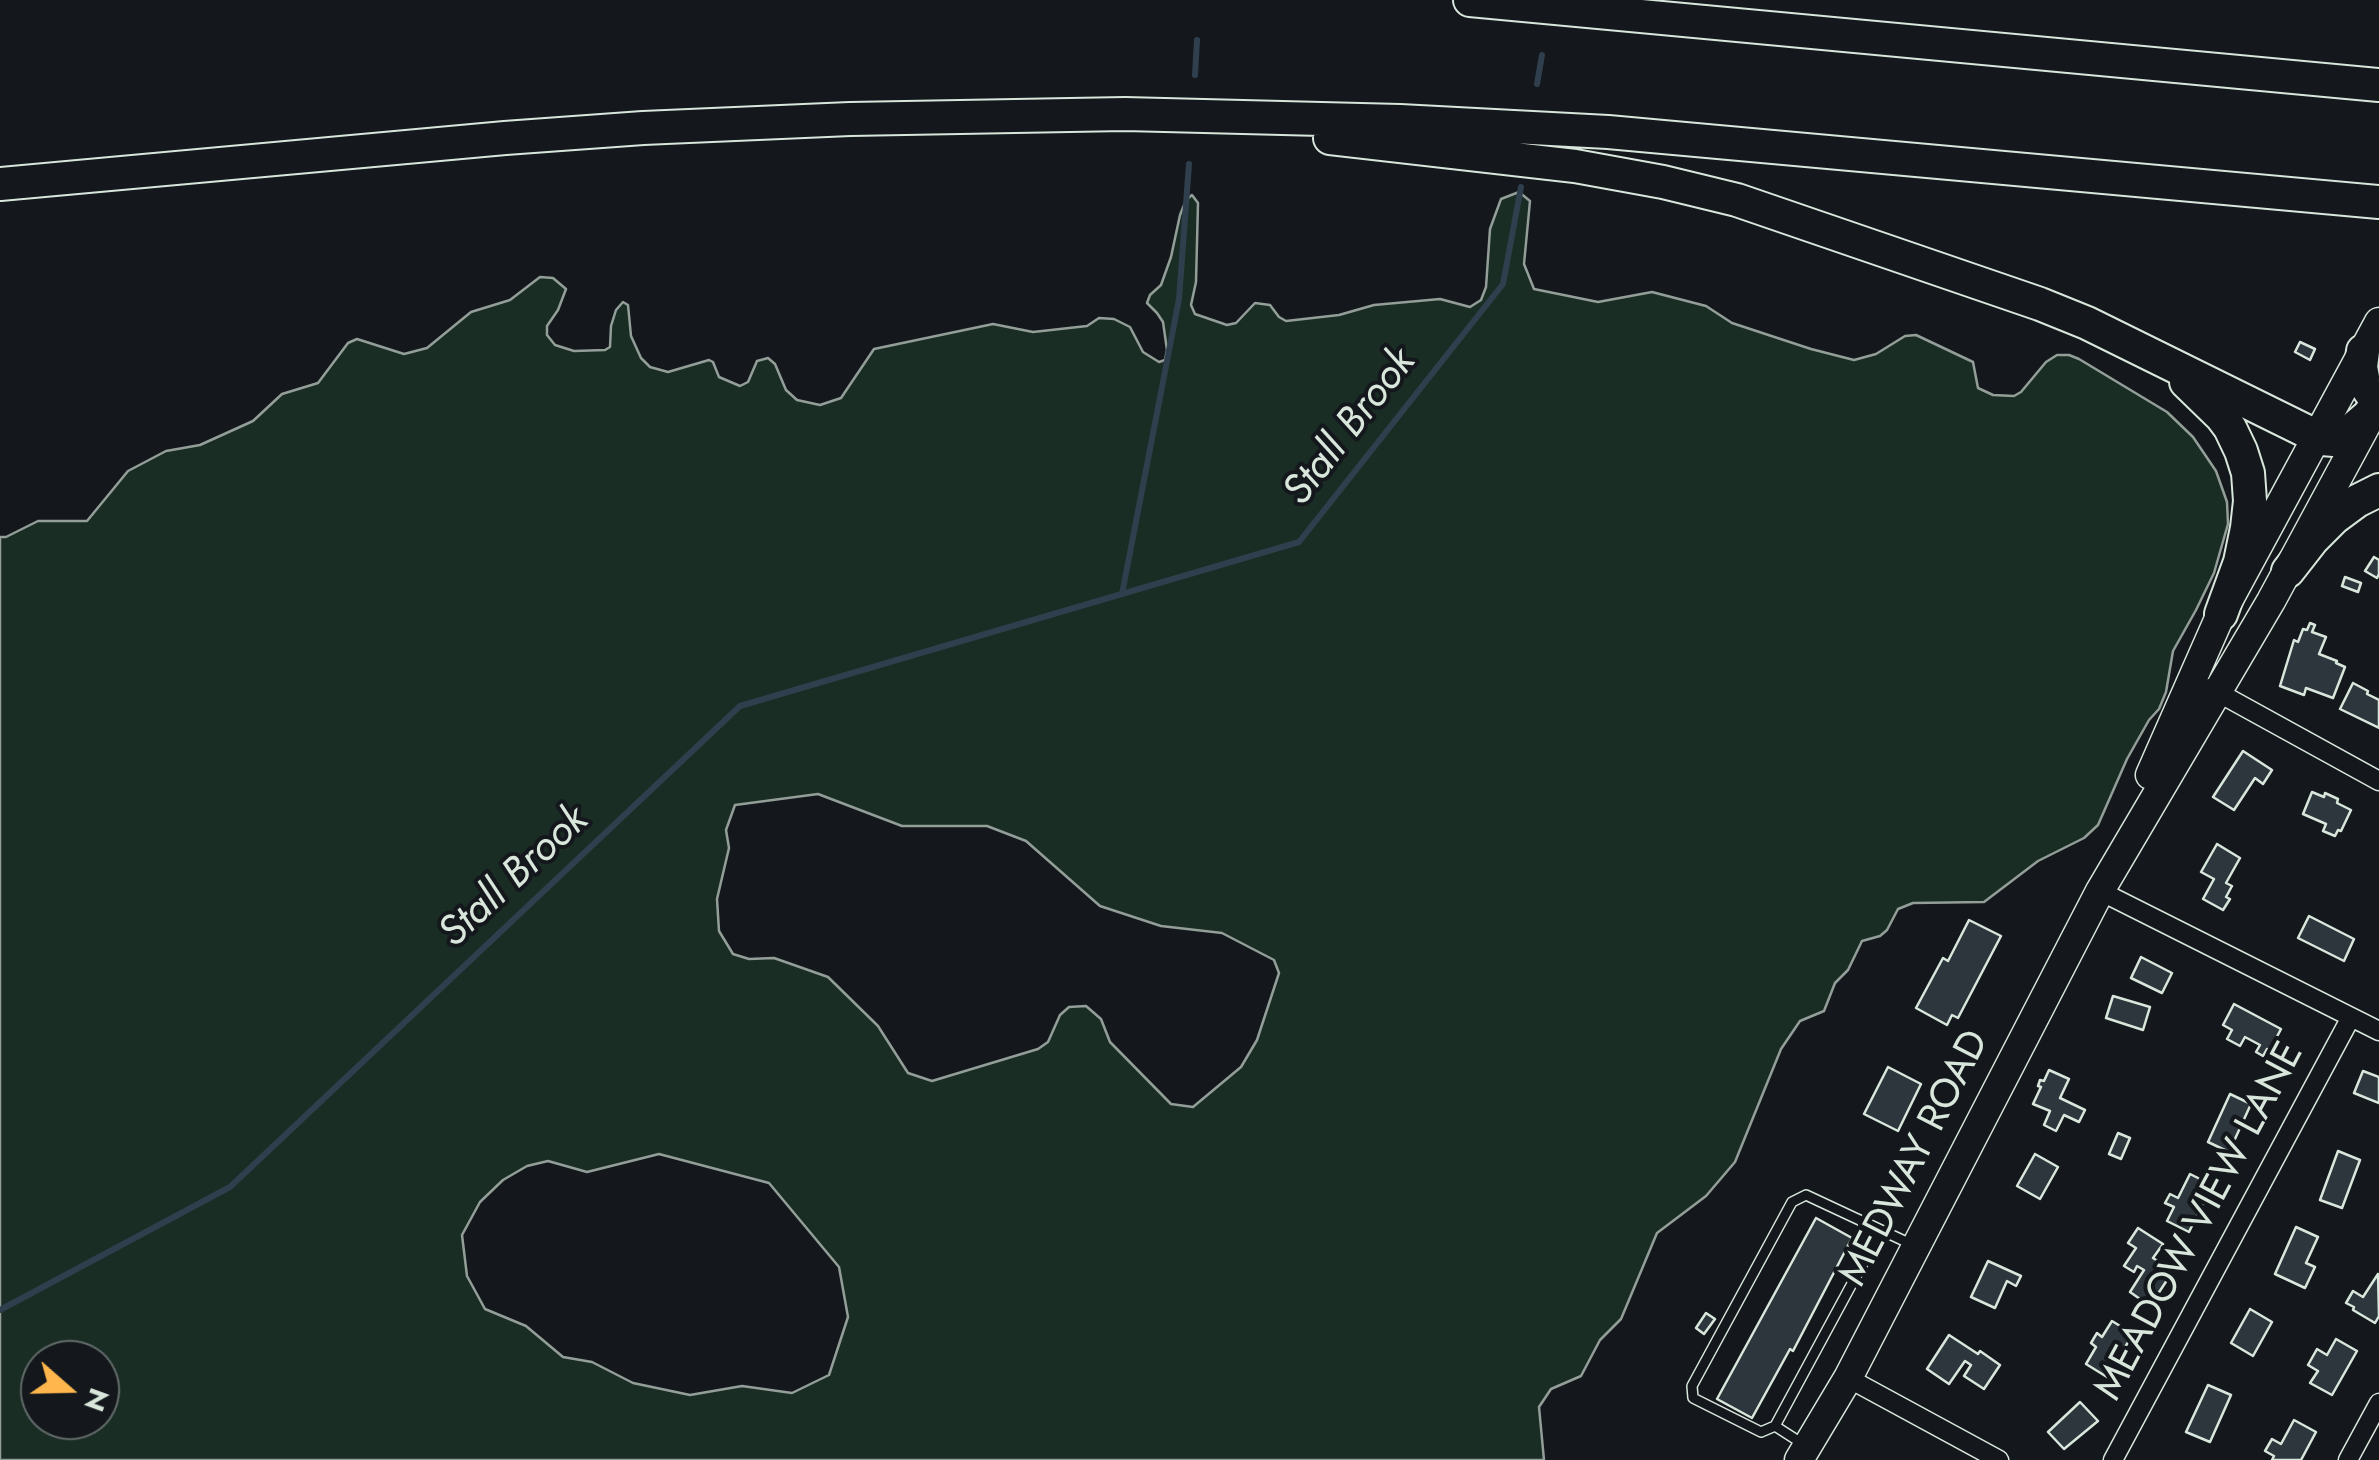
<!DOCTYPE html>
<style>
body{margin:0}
#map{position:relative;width:2379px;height:1460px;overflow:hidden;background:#14181c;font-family:Jost,sans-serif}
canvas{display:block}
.north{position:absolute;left:20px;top:1340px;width:100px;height:100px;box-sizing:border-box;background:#14181c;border:2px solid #626a69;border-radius:50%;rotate:110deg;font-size:28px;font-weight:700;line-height:40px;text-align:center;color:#d8e6dc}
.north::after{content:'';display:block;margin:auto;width:35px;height:45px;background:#ffb74d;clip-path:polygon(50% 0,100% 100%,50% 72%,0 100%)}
</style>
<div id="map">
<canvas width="2379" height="1460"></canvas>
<div class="north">N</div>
</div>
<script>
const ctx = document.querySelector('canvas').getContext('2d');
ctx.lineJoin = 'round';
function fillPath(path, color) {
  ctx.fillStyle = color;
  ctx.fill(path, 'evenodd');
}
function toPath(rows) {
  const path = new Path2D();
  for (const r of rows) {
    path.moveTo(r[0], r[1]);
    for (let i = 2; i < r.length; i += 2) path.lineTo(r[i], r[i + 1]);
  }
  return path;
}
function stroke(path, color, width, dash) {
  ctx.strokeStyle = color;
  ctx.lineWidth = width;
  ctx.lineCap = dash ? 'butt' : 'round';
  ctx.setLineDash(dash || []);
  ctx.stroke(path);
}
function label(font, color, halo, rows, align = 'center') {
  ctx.font = font + ' Jost,sans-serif';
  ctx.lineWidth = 8;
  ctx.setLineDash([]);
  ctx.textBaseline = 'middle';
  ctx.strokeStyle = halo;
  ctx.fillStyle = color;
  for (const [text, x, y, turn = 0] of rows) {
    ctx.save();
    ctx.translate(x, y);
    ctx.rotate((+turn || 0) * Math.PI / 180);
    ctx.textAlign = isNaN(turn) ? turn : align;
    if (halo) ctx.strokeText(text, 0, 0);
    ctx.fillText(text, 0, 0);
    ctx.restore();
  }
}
const green = toPath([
 [1519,192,1530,201,1524,264,1534,289,1598,302,1652,292,1706,306,1732,323,1811,349,1854,360,1876,354,1905,336,1916,335,1973,362,1978,388,1993,395,2014,396,2021,392,2046,362,2057,355,2069,355,2079,359,2167,412,2193,437,2216,471,2227,502,2228,524,2214,573,2196,610,2173,651,2166,692,2159,709,2149,720,2127,759,2098,825,2084,838,2038,861,1984,902,1913,903,1898,909,1887,930,1880,936,1862,941,1848,970,1835,983,1824,1011,1800,1021,1781,1049,1735,1162,1706,1196,1657,1233,1621,1319,1600,1340,1581,1376,1551,1389,1539,1407,1544,1460,0,1460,0,537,6,537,38,521,87,521,128,471,166,451,200,445,253,421,282,394,318,383,348,343,357,339,404,354,427,348,471,312,510,300,540,277,553,278,566,289,558,310,547,326,547,335,555,345,574,351,605,350,610,347,611,326,616,310,623,302,628,305,631,336,641,358,650,367,668,372,709,360,713,362,719,377,740,386,748,382,757,361,768,358,775,364,786,390,797,400,820,405,841,398,874,349,993,324,1033,332,1087,326,1099,318,1114,319,1130,327,1143,352,1159,362,1165,360,1167,350,1163,322,1157,313,1147,303,1150,295,1161,285,1171,257,1180,215,1186,200,1192,195,1198,203,1196,282,1191,305,1195,314,1227,325,1236,323,1255,303,1270,305,1279,317,1286,321,1339,315,1374,305,1440,299,1470,307,1481,300,1486,287,1490,229,1501,199,1519,192],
 [818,794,902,826,987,826,1026,841,1100,906,1161,926,1222,933,1274,960,1279,973,1257,1040,1241,1067,1193,1107,1171,1104,1110,1042,1101,1019,1086,1006,1069,1007,1060,1015,1048,1042,1038,1049,932,1081,908,1073,878,1026,828,977,774,958,749,959,733,954,719,931,717,899,729,848,726,830,735,805,818,794],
 [659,1154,769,1183,839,1267,848,1317,829,1375,792,1393,742,1386,690,1395,633,1383,592,1362,563,1357,526,1326,485,1309,467,1276,462,1235,480,1202,503,1180,527,1166,548,1161,587,1172,659,1154],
 [100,1360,100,1420,40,1420,40,1360,100,1360]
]);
fillPath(green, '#1a2d24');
stroke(green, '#939e99', 2.5);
stroke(toPath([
 [1195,75,1197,40],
 [1537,84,1542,55],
 [1122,594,1179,299,1189,164],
 [0,1310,230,1187,740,706,1299,542,1503,284,1521,187]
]), '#2f3f4d', 6);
const building = toPath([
 [2300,342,2315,349,2310,360,2295,352,2300,342],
 [2374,557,2379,560,2379,574,2377,578,2365,571,2374,557],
 [2345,577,2361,583,2358,592,2342,586,2345,577],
 [2310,623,2315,625,2312,632,2326,637,2319,654,2337,661,2336,663,2345,667,2333,698,2306,688,2304,695,2280,686,2294,640,2298,642,2303,629,2307,630,2310,623],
 [2353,683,2368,691,2367,694,2379,700,2379,728,2340,709,2353,683],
 [2243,751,2272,770,2263,784,2255,778,2234,810,2213,797,2243,751],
 [2312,792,2324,797,2325,793,2338,799,2337,803,2351,810,2341,831,2338,830,2335,836,2323,831,2326,824,2303,814,2312,792],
 [2217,844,2240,858,2226,883,2232,886,2226,897,2230,899,2223,910,2203,899,2214,879,2201,872,2217,844],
 [2309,916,2354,939,2344,961,2298,938,2309,916],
 [1969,920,2001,936,1958,1018,1952,1015,1947,1025,1916,1008,1943,958,1948,961,1969,920],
 [2141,957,2172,973,2162,993,2131,978,2141,957],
 [2113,996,2150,1007,2143,1030,2106,1018,2113,996],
 [2234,1004,2281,1029,2270,1050,2267,1049,2263,1056,2256,1052,2260,1045,2245,1037,2240,1046,2227,1039,2232,1030,2223,1025,2234,1004],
 [1888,1067,1921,1084,1898,1131,1864,1114,1888,1067],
 [2049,1070,2069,1079,2060,1098,2085,1110,2079,1122,2064,1115,2056,1131,2044,1125,2050,1111,2033,1104,2041,1087,2038,1086,2040,1080,2044,1081,2049,1070],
 [2363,1071,2379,1077,2379,1103,2354,1093,2363,1071],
 [2230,1094,2251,1104,2229,1152,2208,1142,2230,1094],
 [2118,1133,2130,1138,2121,1159,2109,1154,2118,1133],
 [2338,1151,2360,1160,2342,1208,2320,1200,2338,1151],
 [2035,1154,2058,1167,2040,1199,2017,1186,2035,1154],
 [2190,1174,2212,1185,2189,1232,2167,1221,2174,1207,2165,1203,2170,1194,2178,1198,2190,1174],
 [1816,1218,1852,1238,1793,1351,1790,1349,1752,1418,1717,1399,1816,1218],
 [2296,1227,2318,1237,2306,1263,2315,1267,2305,1288,2275,1274,2296,1227],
 [2138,1228,2163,1244,2153,1258,2173,1271,2150,1306,2130,1292,2144,1270,2137,1266,2134,1272,2124,1266,2136,1248,2128,1243,2138,1228],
 [1988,1261,2021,1276,2016,1286,2007,1281,1995,1308,1971,1297,1988,1261],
 [2378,1274,2379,1316,2375,1323,2353,1310,2354,1307,2346,1303,2353,1291,2363,1297,2378,1274],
 [2250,1309,2272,1322,2253,1356,2231,1343,2250,1309],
 [1706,1313,1715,1319,1704,1334,1696,1328,1706,1313],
 [2112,1321,2133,1334,2107,1377,2086,1364,2096,1347,2091,1343,2097,1333,2102,1337,2112,1321],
 [1949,1335,1978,1354,1980,1351,2000,1365,1984,1389,1964,1376,1971,1365,1965,1361,1949,1384,1927,1369,1949,1335],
 [2336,1339,2357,1351,2332,1395,2310,1383,2318,1371,2308,1365,2317,1349,2327,1355,2336,1339],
 [2208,1385,2231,1395,2210,1442,2186,1432,2208,1385],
 [2080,1402,2098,1421,2064,1449,2048,1432,2080,1402],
 [2294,1420,2316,1432,2301,1460,2272,1460,2274,1456,2265,1451,2272,1439,2281,1444,2294,1420]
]);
fillPath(building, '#2c363c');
stroke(building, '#d8e6dc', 2.5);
const service = toPath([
 [1775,1426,1881,1230],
 [1803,1444,1775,1426,1761,1432,1693,1398,1692,1386,1792,1202,1806,1195,1913,1245]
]);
const minor = toPath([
 [2210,688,2379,781],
 [2100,891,2379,1031],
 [1848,1378,1999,1460],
 [2113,1460,2351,1017],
 [2348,1460,2379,1403]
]);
const primary = toPath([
 [2150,775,2221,614,2379,322],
 [1799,1460,1848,1378,2100,891,2271,601,2371,416]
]);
const motorway = toPath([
 [1470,0,2379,85],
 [1330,138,1575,166,1663,182,1737,200,2040,304,2087,323,2322,439,2334,440,2347,434,2367,417,2378,404],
 [0,184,505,138,643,128,850,119,1125,114,1400,121,1608,132,2379,202],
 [2363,351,2361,367,2364,383,2379,405],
 [2186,382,2221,416,2230,428,2241,451,2248,473,2250,501,2247,528,2240,562,2221,614],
 [2288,571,2313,539,2334,518,2357,501,2379,490]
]);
stroke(service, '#d8e6dc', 12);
stroke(minor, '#d8e6dc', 21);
stroke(primary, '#d8e6dc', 31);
stroke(motorway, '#d8e6dc', 36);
stroke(service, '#14181c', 9);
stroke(minor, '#14181c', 18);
stroke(primary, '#14181c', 28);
stroke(motorway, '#14181c', 32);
label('40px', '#d8e6dc', '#14181c', [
 ["MEDWAY ROAD",1916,1159,-63],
 ["MEADOW VIEW LANE",2201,1222,-62]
]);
label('italic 42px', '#d8e6dc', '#14181c', [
 ["Stall Brook",1351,428,-52],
 ["Stall Brook",515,878,-43]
]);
</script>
